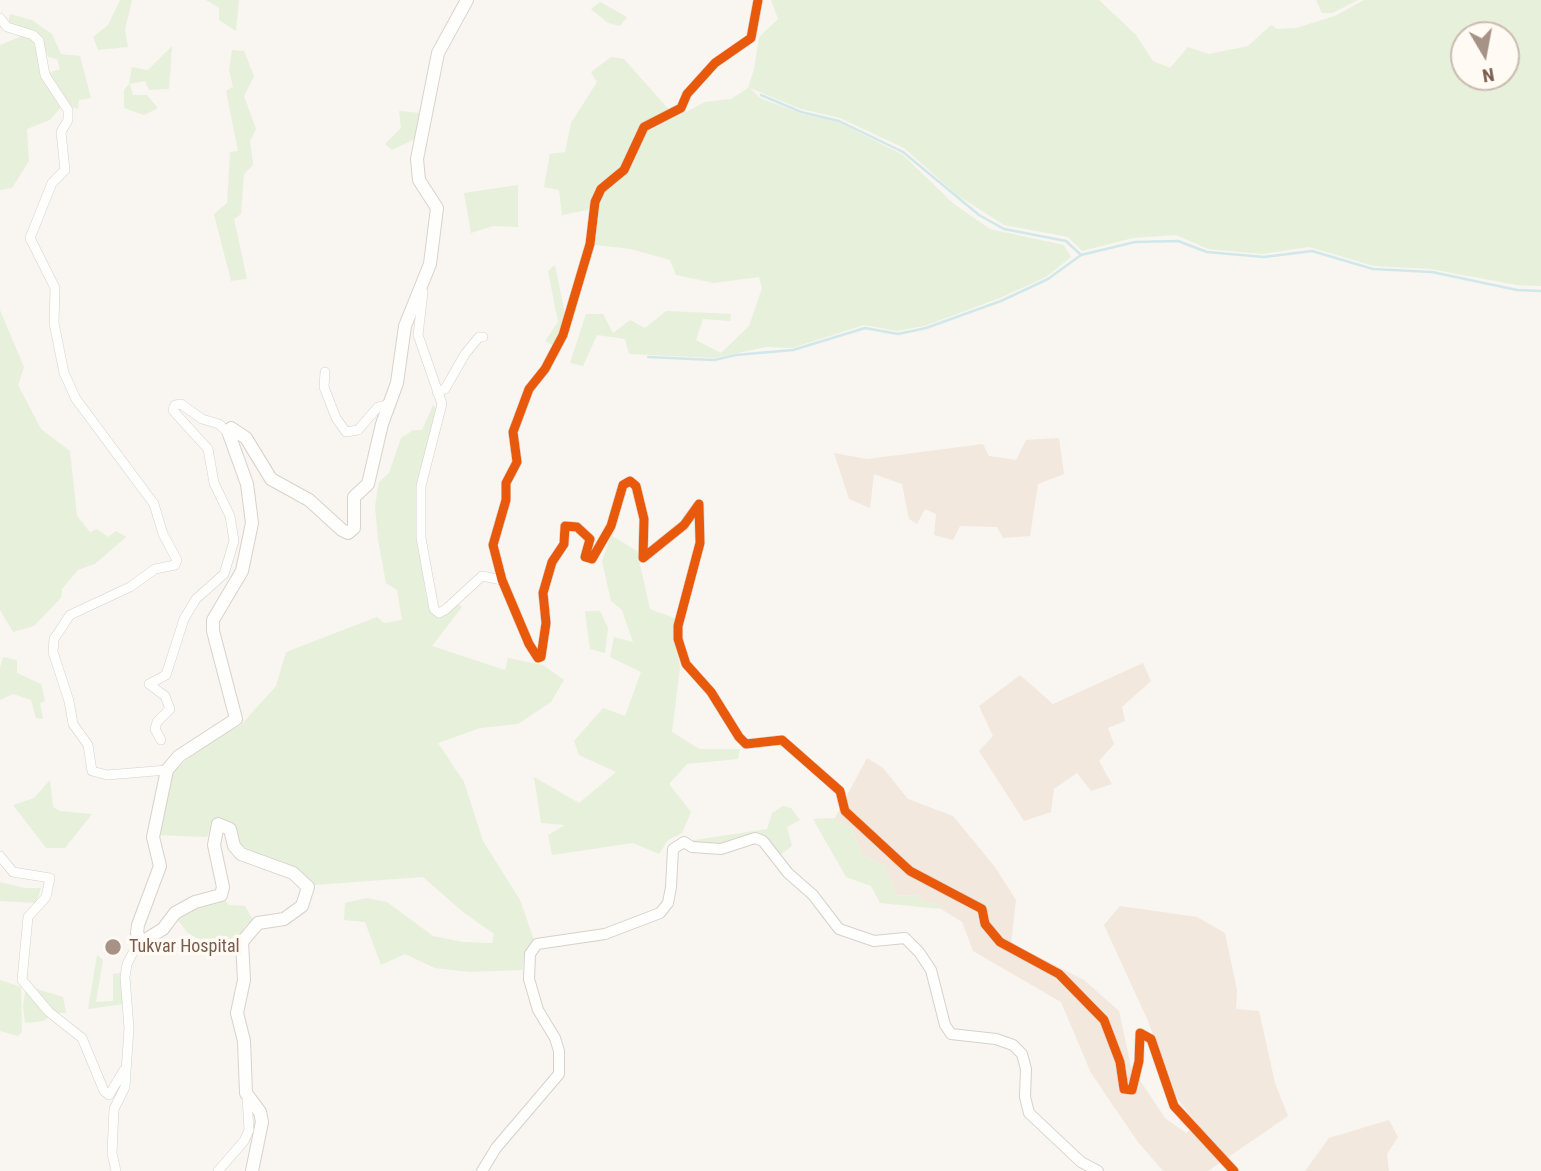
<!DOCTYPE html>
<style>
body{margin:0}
#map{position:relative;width:1541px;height:1171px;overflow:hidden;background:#f9f5f0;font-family:"Roboto Condensed",sans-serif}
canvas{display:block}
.north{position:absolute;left:1450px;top:21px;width:70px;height:70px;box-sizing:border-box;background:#fffaf3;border:2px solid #cabbb1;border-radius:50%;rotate:170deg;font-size:19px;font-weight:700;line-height:28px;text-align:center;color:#7a5c4d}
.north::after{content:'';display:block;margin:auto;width:24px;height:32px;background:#a69286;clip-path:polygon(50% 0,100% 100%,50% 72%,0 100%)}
</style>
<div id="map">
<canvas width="1541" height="1171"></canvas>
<div class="north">N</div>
</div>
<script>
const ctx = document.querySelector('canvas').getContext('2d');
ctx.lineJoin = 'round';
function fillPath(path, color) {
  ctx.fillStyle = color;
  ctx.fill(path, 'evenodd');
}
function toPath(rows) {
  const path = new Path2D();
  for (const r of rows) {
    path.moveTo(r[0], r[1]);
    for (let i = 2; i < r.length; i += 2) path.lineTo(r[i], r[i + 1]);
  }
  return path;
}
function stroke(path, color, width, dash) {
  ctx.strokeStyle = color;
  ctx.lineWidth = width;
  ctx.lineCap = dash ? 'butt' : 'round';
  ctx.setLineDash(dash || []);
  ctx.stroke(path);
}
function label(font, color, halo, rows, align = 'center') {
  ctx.font = font + ' "Roboto Condensed",sans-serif';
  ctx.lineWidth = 7;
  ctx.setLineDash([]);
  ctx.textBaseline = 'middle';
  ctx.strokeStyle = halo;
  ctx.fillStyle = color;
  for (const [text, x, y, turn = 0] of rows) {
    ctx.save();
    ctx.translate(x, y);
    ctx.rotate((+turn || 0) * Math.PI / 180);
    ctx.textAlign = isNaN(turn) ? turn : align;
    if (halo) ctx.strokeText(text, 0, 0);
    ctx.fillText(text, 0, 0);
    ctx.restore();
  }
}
fillPath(toPath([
 [1059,438,1064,474,1038,484,1030,536,1003,538,997,527,960,526,953,540,934,535,936,514,925,509,917,524,909,519,902,484,874,474,870,508,849,499,834,453,867,459,983,444,989,456,1016,460,1026,440],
 [1143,663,1151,681,1122,707,1125,721,1108,728,1114,744,1099,761,1112,784,1091,791,1077,773,1054,789,1051,812,1024,821,979,751,993,736,979,706,1020,675,1053,704],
 [867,758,883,768,908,799,953,816,995,867,1016,900,1011,943,1084,980,1119,1011,1131,1067,1165,1118,1186,1133,1197,1124,1176,1097,1148,1021,1104,925,1120,906,1197,917,1225,933,1237,990,1236,1009,1259,1011,1275,1083,1288,1116,1208,1171,1163,1171,1138,1142,1091,1073,1061,1002,973,951,962,922,941,909,939,903,926,902,917,895,897,896,884,865,863,856,851,828,835,818],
 [1389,1120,1398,1137,1387,1154,1389,1171,1305,1171,1329,1138]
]), '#f2e8de');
fillPath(toPath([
 [120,0,132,0,125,29,128,47,98,50,93,37,108,25],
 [206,0,239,0,236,31,219,20,219,8],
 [771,0,1099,0,1136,35,1153,61,1170,68,1188,47,1209,54,1248,46,1271,25,1277,29,1296,28,1335,16,1364,0,1541,0,1541,286,1517,285,1430,269,1374,266,1309,247,1262,254,1208,249,1176,235,1133,238,1082,251,1068,237,1004,225,957,195,904,148,840,118,801,109,750,88,760,98,802,114,839,122,903,155,954,204,990,229,1064,245,1071,257,1046,277,1000,298,924,326,897,331,864,325,792,348,766,347,714,358,629,354,625,339,597,335,583,366,570,363,586,314,603,314,613,333,630,320,645,328,666,311,731,314,730,321,703,319,696,340,721,353,749,326,762,288,759,277,714,283,676,275,670,260,631,249,595,245,596,216,604,193,632,165,645,133,705,102,731,99,748,88,754,69,759,37,778,19],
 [1464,35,1506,35,1506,77,1464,77],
 [1316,0,1358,0,1332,13,1322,13],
 [600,2,627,17,620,26,608,23,591,9],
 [10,14,32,20,52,34,61,54,80,56,91,98,79,100,78,109,69,106,49,73,60,69,57,59,48,57,43,44,8,25],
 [24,35,32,38,38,48,63,105,50,120,27,129,29,161,12,188,0,190,0,45],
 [172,46,169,89,149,90,145,81,130,84,133,95,147,95,158,108,144,115,124,108,124,90,129,84,132,67,148,70],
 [232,50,244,51,254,76,244,96,256,129,250,141,253,165,244,174,241,214,234,219,247,279,231,281,214,214,227,203,230,152,238,151,226,91,233,87,229,70],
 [611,57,624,59,670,111,643,125,635,134,623,167,599,187,588,210,562,215,559,190,544,187,550,154,565,152,571,123,597,82,591,72],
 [399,111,422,113,417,138,392,150,385,144,401,128],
 [518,185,518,227,493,226,471,233,464,193],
 [555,265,566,319,554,346,545,341,558,322,548,271],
 [0,310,24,367,18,385,41,429,70,451,77,516,90,532,97,529,108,537,116,531,126,537,95,564,78,570,62,589,61,598,34,626,13,632,0,610],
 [433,405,439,411,417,486,416,522,426,596,431,612,439,617,456,602,462,607,432,646,505,670,508,658,543,665,564,680,551,702,518,724,480,728,438,743,464,782,483,841,520,900,534,940,525,952,522,970,470,972,435,968,405,954,381,965,365,922,344,920,345,903,366,898,387,902,433,936,463,942,492,943,494,934,463,912,423,877,314,885,304,877,250,855,220,823,211,827,207,837,158,835,173,771,217,736,241,725,276,686,286,652,377,617,384,623,402,620,397,590,386,583,378,539,375,506,379,482,389,473,401,438,413,430,422,430],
 [611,535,637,551,650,609,677,619,675,644,680,667,672,732,699,749,740,749,738,759,687,764,669,784,691,812,682,833,668,840,659,854,633,843,552,855,548,835,565,825,541,823,534,777,579,803,616,772,579,755,574,741,603,708,625,716,641,672,610,657,614,637,633,642,622,610,611,601,602,561],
 [585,611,600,611,608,628,605,653,590,649],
 [3,657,17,660,17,673,41,684,45,701,40,703,43,719,36,718,31,700,13,694,0,700,0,668],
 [50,780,53,807,60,811,92,814,65,848,46,848,13,805,34,798],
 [783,806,791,808,800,820,787,827,792,846,780,855,766,839,718,846,688,841,767,829,772,813],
 [835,818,851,828,863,856,884,865,897,896,917,895,926,902,939,903,941,909,880,903,871,886,846,877,813,819],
 [0,882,25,888,41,888,36,903,0,901],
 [222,897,229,905,245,906,253,920,245,926,237,942,204,942,188,933,176,918,194,906],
 [97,955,103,960,96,1002,113,1001,113,974,120,973,124,1004,88,1009],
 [0,980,21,987,22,1032,18,1036,0,1031],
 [26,987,49,1017,43,1021,25,1023,23,1006],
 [34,988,63,997,66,1013,53,1013]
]), '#e7f0db');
stroke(toPath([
 [761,95,801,112,839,121,903,152,979,215,1004,229,1066,241,1081,255],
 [648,357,714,360,736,355,793,350,865,328,898,334,926,328,1001,301,1048,279,1081,255,1135,242,1178,241,1207,252,1264,257,1312,251,1373,269,1432,272,1517,290,1541,291]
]), '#d0e8ea', 2.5);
const minor = toPath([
 [758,0,751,38,715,63,687,94,681,108,644,127,624,170,601,189,595,202,590,244,563,335,545,369,529,389,513,432,517,462,506,483,506,500,493,545,502,580,529,644,538,658,541,657,546,623,543,593,552,562,564,544,565,526,577,527,590,539,585,557,592,559,611,526,623,485,630,481,636,486,644,519,643,558,684,525,699,504,700,543,678,626,678,639,686,664,711,692,739,737,746,744,782,740,840,791,845,811,910,871,982,909,985,924,1000,942,1059,974,1104,1020,1120,1062,1124,1089,1132,1090,1139,1061,1140,1033,1151,1039,1174,1106,1234,1171],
 [0,18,7,27,33,35,39,41,45,75,68,110,68,120,61,132,65,170,52,183,30,238,55,288,54,323,64,373,76,399,154,504,163,534,177,560,175,565,155,569,130,587,70,615,54,639,53,652,69,701,73,724,88,745,92,771,107,775,167,770],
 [423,292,418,335,442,404,421,486,421,538,434,609,439,613,445,610,482,576,502,580],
 [325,372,324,387,336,418,346,432,358,430,378,407,390,404],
 [437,392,445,389,465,354,479,337,483,337],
 [161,740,155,729,157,722,170,709,165,696,149,684,166,675,184,619,196,599,224,574,234,541,230,516,214,483,208,449,178,416,173,410,175,405,181,404,202,419,219,424,229,434],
 [0,856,13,872,50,878,46,897,28,917,22,980,49,1012,82,1038,104,1091,109,1095,124,1070],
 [116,1171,112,1153,114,1109,125,1087,129,1028,125,977,127,964,140,939],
 [218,1171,244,1141,249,1130,247,1097]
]);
const tertiary = toPath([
 [482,1171,496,1148,559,1074,559,1051,555,1038,538,1010,529,979,530,954,537,944,605,934,660,913,668,903,671,887,673,849,684,842,692,847,721,849,755,838,763,841,788,873,813,895,839,929,874,941,905,938,919,952,931,970,945,1025,951,1034,996,1039,1013,1045,1022,1054,1026,1069,1025,1097,1029,1113,1081,1162,1098,1171]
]);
const secondary = toPath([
 [252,1171,262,1122,260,1112,246,1093,244,1041,237,1013,244,980,242,942,258,923,284,919,302,906,308,887,293,873,241,854,234,846,230,829,218,824,214,845,223,887,221,895,195,902,175,913,163,929,145,940,140,939,137,933,138,925,160,866,153,837,167,770,179,756,236,719,213,631,213,620,242,571,252,523,247,484,229,434,231,428,246,438,271,479,309,500,342,530,348,533,354,528,354,497,368,484,382,424,397,383,405,326,430,264,437,208,419,180,417,159,438,53,467,0]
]);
stroke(minor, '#d7d1cb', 10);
stroke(tertiary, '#d7d1cb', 12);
stroke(secondary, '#d9d2cb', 14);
stroke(minor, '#fefefd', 9);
stroke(tertiary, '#fefefd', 10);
stroke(secondary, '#fefefd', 12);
stroke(toPath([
 [758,0,751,38,715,63,687,94,681,108,644,127,624,170,601,189,595,202,590,244,563,335,545,369,529,389,513,432,517,462,506,483,506,500,493,545,502,580,529,644,538,658,541,657,546,623,543,593,552,562,564,544,565,526,577,527,590,539,585,557,592,559,611,526,623,485,630,481,636,486,644,519,643,558,684,525,699,504,700,543,678,626,678,639,686,664,711,692,739,737,746,744,782,740,840,791,845,811,910,871,982,909,985,924,1000,942,1059,974,1104,1020,1120,1062,1124,1089,1132,1090,1139,1061,1140,1033,1151,1039,1174,1106,1234,1171]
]), '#e8590c', 9);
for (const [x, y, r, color] of [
 [113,947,9,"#a69286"]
]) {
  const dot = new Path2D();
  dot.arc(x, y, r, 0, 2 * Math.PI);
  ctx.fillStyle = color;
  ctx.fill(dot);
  stroke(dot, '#fffaf3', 2.5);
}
label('18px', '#7a5c4d', '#fffaf3', [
 ["Tukvar Hospital",129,947]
], 'left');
</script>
